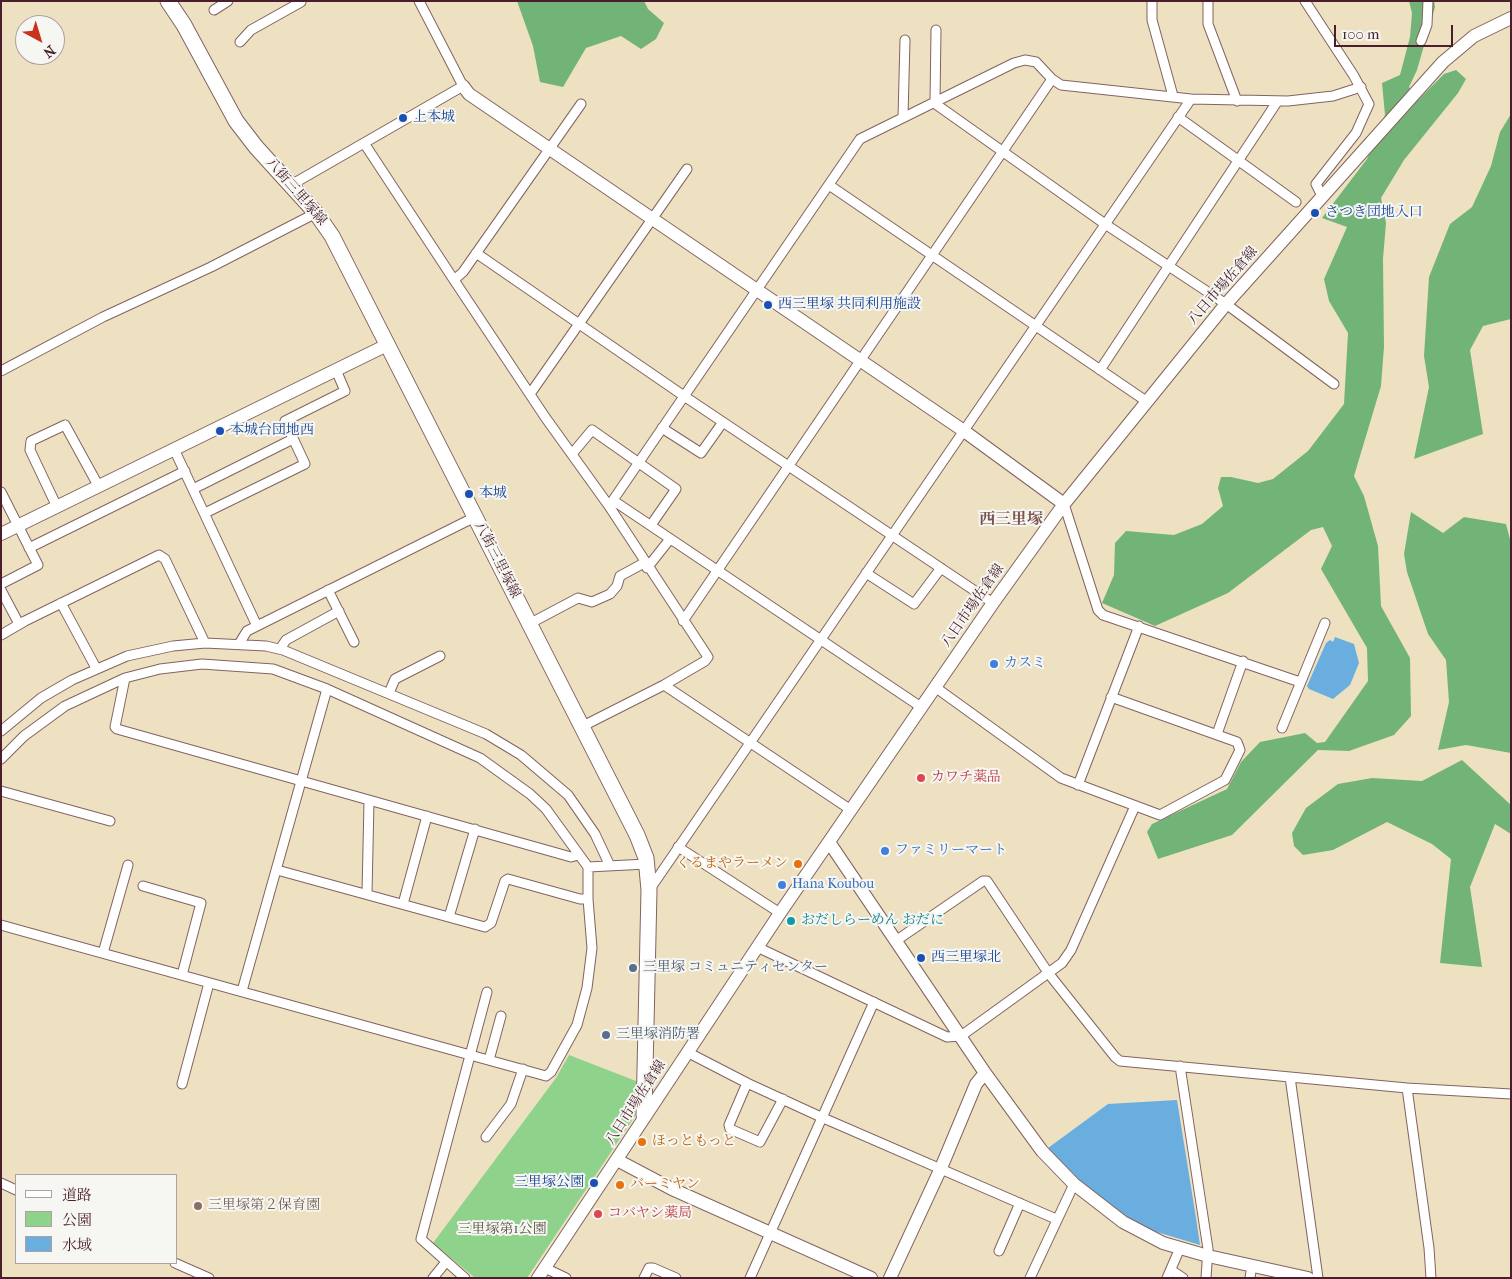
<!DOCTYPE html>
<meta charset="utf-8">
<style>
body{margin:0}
#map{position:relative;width:1512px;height:1279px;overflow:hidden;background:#ede1c2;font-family:"IM FELL French Canon","Noto Serif JP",serif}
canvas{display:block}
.frame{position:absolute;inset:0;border:2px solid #4a1f2b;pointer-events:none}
.legend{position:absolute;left:15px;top:1174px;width:162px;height:90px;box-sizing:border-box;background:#f6f6f2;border:1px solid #b1a0a2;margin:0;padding:6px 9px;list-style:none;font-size:15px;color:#4a1f2b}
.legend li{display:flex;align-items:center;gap:10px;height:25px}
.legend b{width:25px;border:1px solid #b1a0a2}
.north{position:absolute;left:15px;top:15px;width:50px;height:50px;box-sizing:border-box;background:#f6f6f2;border:1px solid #b1a0a2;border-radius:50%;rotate:141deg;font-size:14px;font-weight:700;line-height:20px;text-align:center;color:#4a1f2b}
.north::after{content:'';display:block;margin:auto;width:18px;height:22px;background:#c8321e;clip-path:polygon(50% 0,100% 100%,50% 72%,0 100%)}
.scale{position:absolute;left:1334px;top:25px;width:119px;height:22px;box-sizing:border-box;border:2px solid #4a1f2b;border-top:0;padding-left:6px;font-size:15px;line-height:18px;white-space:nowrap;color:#4a1f2b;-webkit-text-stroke:4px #f6f6f2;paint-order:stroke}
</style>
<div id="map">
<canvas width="1512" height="1279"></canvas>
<div class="frame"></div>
<ul class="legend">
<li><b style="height:6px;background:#fff"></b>道路</li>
<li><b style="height:14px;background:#8ed28b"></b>公園</li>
<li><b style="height:14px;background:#6aaee0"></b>水域</li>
</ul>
<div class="north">N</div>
<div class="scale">100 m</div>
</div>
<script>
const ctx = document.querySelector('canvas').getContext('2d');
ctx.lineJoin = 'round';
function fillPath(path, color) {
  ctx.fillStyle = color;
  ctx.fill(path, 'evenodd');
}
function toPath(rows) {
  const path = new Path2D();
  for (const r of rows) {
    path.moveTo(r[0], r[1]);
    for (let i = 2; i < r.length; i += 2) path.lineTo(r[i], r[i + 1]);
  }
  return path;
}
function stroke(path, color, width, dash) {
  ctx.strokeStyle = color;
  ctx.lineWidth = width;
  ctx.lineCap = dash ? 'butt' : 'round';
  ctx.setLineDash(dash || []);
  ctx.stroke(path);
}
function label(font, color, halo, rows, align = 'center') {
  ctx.font = font + ' "IM FELL French Canon","Noto Serif JP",serif';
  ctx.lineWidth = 4;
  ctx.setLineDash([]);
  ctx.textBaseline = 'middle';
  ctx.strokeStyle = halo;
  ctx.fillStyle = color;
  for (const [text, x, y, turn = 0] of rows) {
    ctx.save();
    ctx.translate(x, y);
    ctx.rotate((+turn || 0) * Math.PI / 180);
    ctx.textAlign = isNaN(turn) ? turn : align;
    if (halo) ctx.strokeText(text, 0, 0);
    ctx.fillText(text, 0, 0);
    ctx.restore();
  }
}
fillPath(toPath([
 [569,1055,636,1081,635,1116,527,1278,475,1278,433,1243,556,1078]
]), '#8ed28b');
fillPath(toPath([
 [517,1,644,1,648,9,664,23,656,39,641,49,621,36,586,48,563,87,540,82,533,46],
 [1409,1,1434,1,1435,7,1417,70,1409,87,1418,100,1444,74,1456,70,1466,79,1458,93,1404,160,1381,198,1386,223,1383,259,1384,347,1381,386,1354,476,1364,496,1378,546,1381,606,1410,658,1411,716,1394,735,1349,751,1318,750,1232,835,1158,859,1147,832,1152,824,1227,789,1241,762,1260,742,1305,733,1317,743,1325,742,1368,681,1367,648,1321,569,1332,546,1323,527,1311,530,1228,593,1155,626,1102,603,1114,575,1115,543,1126,531,1174,535,1202,524,1223,506,1218,488,1221,477,1231,477,1258,483,1273,479,1308,451,1344,404,1348,333,1329,301,1324,279,1347,227,1322,218,1367,159,1385,115,1382,83,1400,75,1410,37,1412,13],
 [1511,114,1511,319,1483,326,1470,350,1483,434,1414,459,1429,387,1424,356,1429,277,1450,224,1472,207,1491,166,1500,132],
 [1411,512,1443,533,1464,517,1506,524,1511,543,1511,753,1466,745,1438,750,1449,702,1446,660,1428,634,1407,572,1404,554],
 [1462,760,1511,805,1511,834,1495,824,1470,887,1482,967,1440,963,1451,859,1432,844,1387,822,1333,850,1303,855,1294,846,1292,833,1306,808,1338,784,1372,778,1422,781]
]), '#72b477');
fillPath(toPath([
 [1335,637,1354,644,1359,663,1350,685,1333,699,1309,689,1307,686,1326,643,1330,640,1333,642],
 [1177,1100,1196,1218,1200,1245,1150,1230,1130,1219,1090,1191,1048,1148,1108,1104]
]), '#6aaee0');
const street = toPath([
 [1152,1,1152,20,1173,96],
 [1208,1,1208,24,1237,101],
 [1305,1,1354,76,1369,104,1356,133,1316,184,1322,196],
 [214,10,228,1],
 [936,30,935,101,937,105,1105,224,1226,304,1334,384],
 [1421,41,1427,25,1428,1],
 [240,42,251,30,301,2],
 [903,117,905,40],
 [1178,117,1296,202],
 [364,143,454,280,545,417,609,506,708,657,705,661,664,685,581,727],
 [291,185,463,86,419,1],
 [829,185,1146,401],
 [476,253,684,396,993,603],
 [454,280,463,272,581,104],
 [1100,370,1277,102],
 [1,371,103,317,211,267,316,213],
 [530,394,687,169],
 [662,428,701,453,723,422],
 [174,449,257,626],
 [572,454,592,430,676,489,651,525],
 [193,489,293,439],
 [1,492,38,565,1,584],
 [614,501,921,707],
 [1064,504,1098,610,1103,615,1300,682],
 [609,506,860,139,1014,63,1025,60,1036,62,1052,79,1061,85,1191,99,1288,101,1333,96,1361,87],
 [57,507,30,450,31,441,65,425,99,487],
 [205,513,305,464,285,421,345,391,336,370],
 [29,548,185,471],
 [647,568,670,539],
 [866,573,914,604,941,568],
 [1,590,19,624],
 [328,590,354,642],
 [61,603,96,668],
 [683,621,1052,79],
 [529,624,578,598,592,602,610,594,617,586,620,576,644,563],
 [1,635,25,621,159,555,165,559,205,643],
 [239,644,247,631,475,517],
 [280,649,286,640,339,611],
 [125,678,115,727,117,729,571,857,578,855],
 [664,685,851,810],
 [935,687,1061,778,1160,815,1225,780,1240,750,1237,742,1111,697],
 [389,693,395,679,440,656],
 [1282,728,1325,623],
 [1,731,41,698,72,680,127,656,173,646,205,643,266,646,283,650,486,734,521,755,568,795,595,834,610,866],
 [1217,734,1243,661],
 [1,759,24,736,65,706,125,678,160,669,202,664,273,669,327,689,480,758,530,794,546,809,588,867,647,864],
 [1078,785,1139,626],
 [1,791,110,821],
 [678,847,780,913],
 [277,870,485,927,491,923,505,881,508,879,580,899,588,899],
 [143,886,201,903,182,975],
 [650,889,1191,99],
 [367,894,369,801],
 [403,904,427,816],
 [449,917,475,829],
 [1,925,546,1076,551,1072,577,1025,587,988,592,948,588,899,588,867],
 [897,940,983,881,987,881,1049,974,1115,1057,1120,1061,1407,1088,1511,1094],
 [757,947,947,1037,961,1036,1062,963,1071,950,1135,806],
 [103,953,128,865],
 [242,991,327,689],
 [687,1052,747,1083,821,1117,1056,1219],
 [489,1060,501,1016],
 [1180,1066,1208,1249,1206,1278],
 [1290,1077,1318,1278],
 [747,1083,729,1125,730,1129,760,1142,783,1099],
 [182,1084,209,983],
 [1407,1088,1429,1248,1431,1278],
 [486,1137,511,1104,523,1069],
 [1,1183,16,1190],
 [999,1251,1020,1203],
 [175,1263,209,1278],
 [545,1268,566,1278],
 [1171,1270,1183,1278],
 [433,1278,446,1262],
 [465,1278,421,1239,487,992],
 [644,1278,649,1268,653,1268,676,1278],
 [750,1278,874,1002],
 [1030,1278,1074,1184],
 [1167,1278,1180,1248],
 [1250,1278,1252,1265]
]);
const secondary = toPath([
 [463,86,469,94,964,431,1064,504],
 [1,534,387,345],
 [829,842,985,1073,1042,1151,1074,1184,1123,1222,1163,1243,1208,1256,1308,1278],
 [617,1160,672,1189,871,1278],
 [538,1278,780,913,993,603,1064,504,1226,304,1443,62,1474,36,1511,18],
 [890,1278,941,1168,976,1084,985,1073]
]);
const primary = toPath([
 [168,1,184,25,236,121,256,147,316,213,332,236,637,835,646,858,649,890,644,1115]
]);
stroke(street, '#836360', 11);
stroke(secondary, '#836360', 14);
stroke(primary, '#836360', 17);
stroke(street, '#fff', 9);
stroke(secondary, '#fff', 12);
stroke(primary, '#fff', 15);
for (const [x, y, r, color] of [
 [403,118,5,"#1a4fb4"],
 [1315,213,5,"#1a4fb4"],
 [768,305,5,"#1a4fb4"],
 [220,431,5,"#1a4fb4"],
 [469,494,5,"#1a4fb4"],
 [994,664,5,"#3f7fe0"],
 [921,778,5,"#e0444e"],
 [885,851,5,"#3f7fe0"],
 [798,864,5,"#e8710a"],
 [782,885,5,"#3f7fe0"],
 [791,921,5,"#0f9aa8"],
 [921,958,5,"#1a4fb4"],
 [633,968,5,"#5c6f8a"],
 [606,1035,5,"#5c6f8a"],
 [642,1142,5,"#e8710a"],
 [594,1183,5,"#1a4fb4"],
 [620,1185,5,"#e8710a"],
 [198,1206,5,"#8d6e63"],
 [598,1214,5,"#e0444e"]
]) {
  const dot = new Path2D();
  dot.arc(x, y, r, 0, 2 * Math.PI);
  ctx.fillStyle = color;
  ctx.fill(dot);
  stroke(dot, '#f6f6f2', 2);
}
label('14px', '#164399', '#f6f6f2', [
 ["上本城",413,118],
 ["さつき団地入口",1325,213],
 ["西三里塚 共同利用施設",778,305],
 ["本城台団地西",230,431],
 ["本城",479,494],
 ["西三里塚北",931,958],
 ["三里塚公園",584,1183,"right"]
], 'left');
label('14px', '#4a1f2b', '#f6f6f2', [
 ["八街三里塚線",296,192,49],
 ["八日市場佐倉線",1223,286,-49],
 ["八街三里塚線",497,560,63],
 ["八日市場佐倉線",973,606,-55],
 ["八日市場佐倉線",636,1103,-57]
]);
label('14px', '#366cbe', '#f6f6f2', [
 ["カスミ",1004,664],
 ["ファミリーマート",895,851],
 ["Hana Koubou",792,885]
], 'left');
label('14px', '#be3a42', '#f6f6f2', [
 ["カワチ薬品",931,778],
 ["コバヤシ薬局",608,1214]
], 'left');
label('14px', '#c56008', '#f6f6f2', [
 ["くるまやラーメン",788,864,"right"],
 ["ほっともっと",652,1142],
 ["バーミヤン",630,1185]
], 'left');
label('14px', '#0d838f', '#f6f6f2', [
 ["おだしらーめん おだに",801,921]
], 'left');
label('14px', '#4e5e75', '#f6f6f2', [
 ["三里塚 コミュニティセンター",643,968],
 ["三里塚消防署",616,1035]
], 'left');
label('14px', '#785e54', '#f6f6f2', [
 ["三里塚第２保育園",208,1206]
], 'left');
label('14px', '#5e5548', '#f6f6f2', [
 ["三里塚第1公園",502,1230]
]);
label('bold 16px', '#7c554f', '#f6f6f2', [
 ["西三里塚",1011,520]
]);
</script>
